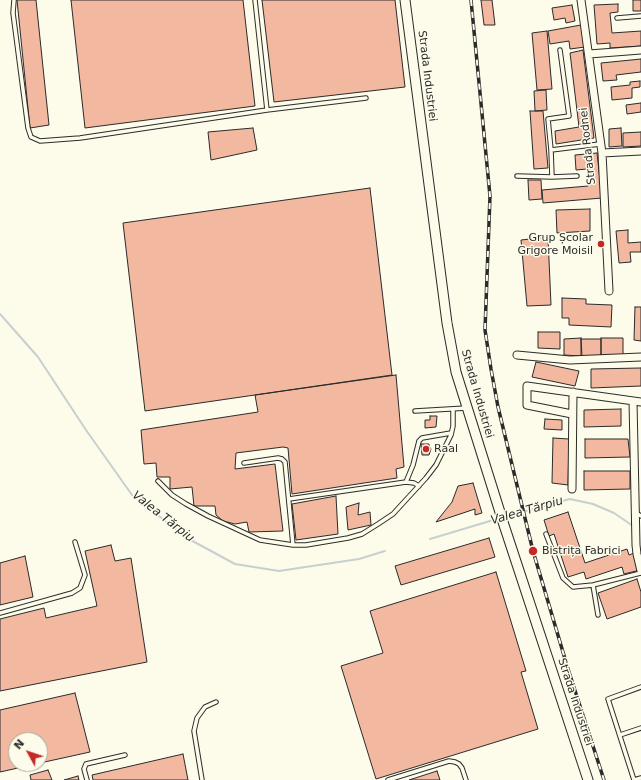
<!DOCTYPE html>
<meta charset="utf-8">
<style>
body{margin:0}
#map{position:relative;width:641px;height:780px;overflow:hidden;background:#fdfbea;font-family:"DejaVu Sans",sans-serif}
canvas{display:block}
.north{position:absolute;left:8px;top:732px;width:40px;height:40px;box-sizing:border-box;background:#fdfbea;border:1px solid #a9a89e;border-radius:50%;rotate:310deg;font-size:11px;font-weight:700;line-height:16px;text-align:center;color:#2b2b2b}
.north::after{content:'';display:block;margin:auto;width:14px;height:18px;background:#c62828;clip-path:polygon(50% 0,100% 100%,50% 72%,0 100%)}
</style>
<div id="map">
<canvas width="641" height="780"></canvas>
<div class="north">N</div>
</div>
<script>
const ctx = document.querySelector('canvas').getContext('2d');
ctx.lineJoin = 'round';
function toPath(rows) {
  const path = new Path2D();
  for (const r of rows) {
    path.moveTo(r[0], r[1]);
    for (let i = 2; i < r.length; i += 2) path.lineTo(r[i], r[i + 1]);
  }
  return path;
}
function stroke(path, color, width, dash) {
  ctx.strokeStyle = color;
  ctx.lineWidth = width;
  ctx.lineCap = dash ? 'butt' : 'round';
  ctx.setLineDash(dash || []);
  ctx.stroke(path);
}
function fillPath(path, color) {
  ctx.fillStyle = color;
  ctx.fill(path, 'evenodd');
}
function label(font, color, halo, rows, align = 'center') {
  ctx.font = font + ' "DejaVu Sans",sans-serif';
  ctx.lineWidth = 3;
  ctx.setLineDash([]);
  ctx.textBaseline = 'middle';
  ctx.strokeStyle = halo;
  ctx.fillStyle = color;
  for (const [text, x, y, turn = 0] of rows) {
    ctx.save();
    ctx.translate(x, y);
    ctx.rotate((+turn || 0) * Math.PI / 180);
    ctx.textAlign = isNaN(turn) ? turn : align;
    if (halo) ctx.strokeText(text, 0, 0);
    ctx.fillText(text, 0, 0);
    ctx.restore();
  }
}
stroke(toPath([
 [0,314,38,357,86,430,132,495,187,538,235,564,279,571,359,559,385,551],
 [504,517,570,499,593,504,614,513,633,526],
 [430,539,500,518]
]), '#c7d0d0', 2);
const building = toPath([
 [17,0,36,0,49,125,30,128,17,0],
 [71,0,243,0,255,106,85,128,71,0],
 [262,0,395,0,405,87,274,102,262,0],
 [481,0,492,0,495,25,484,25,481,0],
 [633,0,641,0,641,11,633,11,633,0],
 [618,4,618,12,610,13,612,33,641,31,641,46,610,48,610,43,597,44,594,5,618,4],
 [572,5,575,21,566,23,565,18,554,20,552,8,572,5],
 [581,25,585,47,570,49,569,41,550,44,548,31,581,25],
 [547,31,552,89,537,90,532,33,547,31],
 [583,50,594,138,556,144,555,131,579,127,570,53,583,50],
 [641,59,641,72,616,75,617,80,603,81,601,63,641,59],
 [640,81,640,87,632,88,632,98,612,100,611,87,630,85,630,82,640,81],
 [546,90,547,110,535,111,534,91,546,90],
 [641,103,641,112,627,114,626,105,641,103],
 [530,111,543,111,548,168,534,169,530,111],
 [253,128,257,150,211,160,208,132,253,128],
 [621,128,622,146,609,147,609,129,621,128],
 [641,132,641,146,623,147,623,133,641,132],
 [597,153,602,198,543,203,542,190,588,186,587,169,576,170,575,155,597,153],
 [528,180,541,180,542,199,529,200,528,180],
 [370,188,392,375,145,411,123,223,370,188],
 [590,209,590,231,557,233,556,210,590,209],
 [628,230,628,243,641,242,641,252,630,252,631,262,619,263,616,231,628,230],
 [548,237,551,305,527,306,521,240,548,237],
 [562,298,586,299,586,304,612,305,611,327,569,325,569,318,562,318,562,298],
 [635,307,641,307,641,341,634,340,635,307],
 [538,332,560,332,560,349,538,348,538,332],
 [581,338,581,356,564,355,564,339,581,338],
 [601,338,623,338,623,355,601,356,601,338],
 [581,339,601,339,601,357,582,357,581,339],
 [536,362,579,371,575,386,532,377,536,362],
 [641,368,641,386,591,388,591,369,641,368],
 [396,375,404,467,396,469,397,478,292,494,288,448,283,447,236,453,235,469,275,464,283,531,249,532,247,522,235,524,223,521,216,515,215,506,194,506,192,487,170,489,170,477,157,477,156,463,144,464,141,430,258,412,255,395,396,375],
 [621,409,621,426,584,427,584,410,621,409],
 [430,416,437,416,436,427,425,428,425,420,430,420,430,416],
 [545,419,562,420,562,430,544,429,545,419],
 [553,438,569,439,568,485,552,483,553,438],
 [585,439,628,439,630,457,585,458,585,439],
 [421,444,429,444,429,446,431,449,429,455,422,455,421,444],
 [584,471,630,471,630,489,584,490,584,471],
 [473,483,482,513,475,515,475,509,436,522,452,502,458,486,473,483],
 [336,496,338,534,296,540,292,504,336,496],
 [359,503,358,515,370,512,371,525,348,530,346,507,359,503],
 [568,512,585,563,627,549,629,555,634,553,640,570,624,574,622,567,586,579,584,572,568,577,554,534,549,536,544,520,568,512],
 [489,538,495,557,401,585,395,566,489,538],
 [111,545,115,561,131,558,147,662,0,691,0,619,44,608,46,618,97,606,85,551,111,545],
 [25,556,33,597,0,605,0,563,25,556],
 [496,572,526,671,521,672,538,729,376,779,341,666,383,653,370,611,496,572],
 [637,579,641,592,641,607,607,619,598,593,637,579],
 [75,693,90,752,40,763,40,740,16,740,16,764,36,764,0,772,0,710,75,693],
 [183,754,188,780,93,780,92,775,183,754],
 [48,770,52,780,31,780,30,775,48,770],
 [437,771,440,780,409,780,437,771],
 [78,776,79,780,64,780,78,776]
]);
fillPath(building, '#f2b8a0');
stroke(building, '#2b2b2b', 1);
const lane = toPath([
 [14,0,13,13,28,128,31,137,40,141,80,138,267,110,366,98],
 [255,0,267,110],
 [617,18,641,16],
 [560,50,569,116,548,119,551,150,600,144],
 [551,150,552,177,577,176],
 [517,176,552,177],
 [415,411,467,408],
 [244,463,278,458,282,459,285,462,293,545],
 [158,481,172,495,186,504,208,516,260,540,293,545,306,545,348,538,362,534,378,524,393,514,426,478,436,465,451,435,453,426,453,409],
 [406,482,413,465,419,441,422,438,451,433],
 [289,499,406,482,414,483,419,486],
 [636,513,641,516],
 [546,534,563,578,573,587,593,585,641,573],
 [593,585,598,615],
 [0,613,72,593,80,588,85,575,75,542],
 [620,735,641,728],
 [87,780,84,769,86,764,125,755],
 [202,780,194,731,197,718,205,707,216,702],
 [388,780,449,761,455,762,459,764,462,768,466,780],
 [634,780,608,699,641,687],
 [634,780,641,778]
]);
const street = toPath([
 [581,0,602,153,609,291],
 [589,54,641,50],
 [602,153,641,151],
 [517,355,570,360,641,357],
 [633,401,636,545,637,554,641,571],
 [572,414,527,405,527,386,641,402],
 [572,489,573,392]
]);
const secondary = toPath([
 [405,0,447,323,456,372,504,525,588,780]
]);
stroke(lane, '#2b2b2b', 5.5);
stroke(street, '#2b2b2b', 9);
stroke(secondary, '#2b2b2b', 11);
stroke(lane, '#fdfbea', 3.5);
stroke(street, '#fdfbea', 7);
stroke(secondary, '#fdfbea', 9);
const rail = toPath([
 [471,0,490,196,485,330,491,369,498,407,533,551,568,669,604,780]
]);
stroke(rail, '#2b2b2b', 3.5);
stroke(rail, '#fdfbea', 2, [6]);
for (const [x, y, r, color] of [
 [601,244,4,"#c62828"],
 [426,449,4,"#c62828"],
 [533,551,5,"#c62828"]
]) {
  const dot = new Path2D();
  dot.arc(x, y, r, 0, 2 * Math.PI);
  ctx.fillStyle = color;
  ctx.fill(dot);
  stroke(dot, '#fdfbea', 1.5);
}
label('11px', '#2b2b2b', '#fdfbea', [
 ["Strada Industriei",427,76,83],
 ["Strada Rodnei",588,146,-96],
 ["Strada Industriei",477,394,74],
 ["Strada Industriei",575,702,72]
]);
label('11px', '#2b2b2b', '#fdfbea', [
 ["Grup Școlar",593,238,"right"],
 ["Grigore Moisil",593,251,"right"],
 ["Raal",434,449],
 ["Bistrița Fabrici",542,551]
], 'left');
label('italic 12px', '#2b2b2b', '#fdfbea', [
 ["Valea Tărpiu",527,511,-16],
 ["Valea Tărpiu",163,517,38]
]);
</script>
